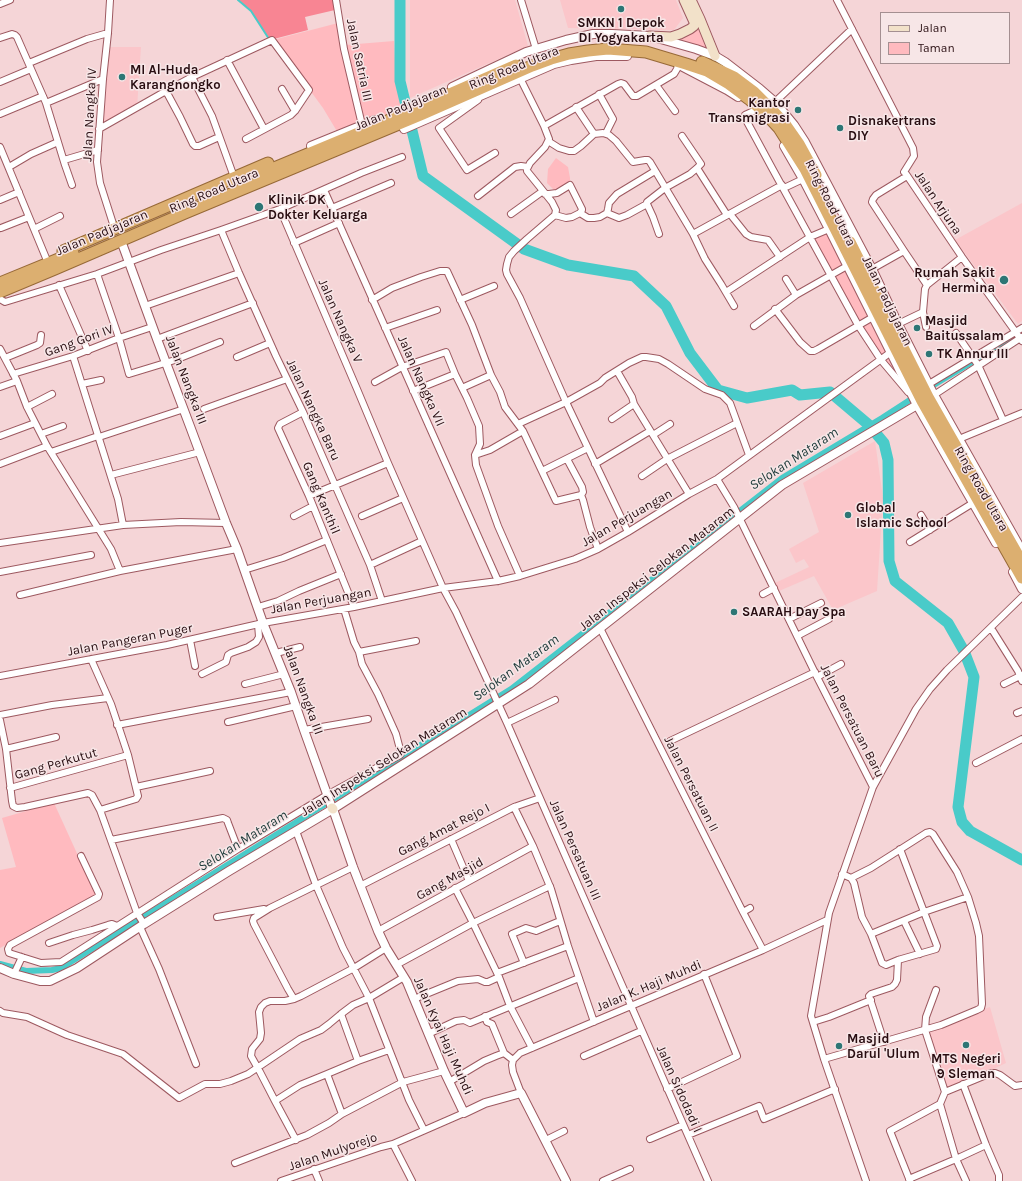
<!DOCTYPE html>
<style>
body{margin:0}
#map{position:relative;width:1022px;height:1181px;overflow:hidden;background:#f5d5d7;font-family:Karla,sans-serif}
canvas{display:block}
.legend{position:absolute;left:880px;top:12px;width:130px;height:52px;box-sizing:border-box;background:#f7e6e7;border:1px solid #a48f91;margin:0;padding:5px 7px;list-style:none;font-size:12px;color:#280d11}
.legend li{display:flex;align-items:center;gap:8px;height:20px}
.legend b{width:20px;border:1px solid #a48f91}
</style>
<div id="map">
<canvas width="1022" height="1181"></canvas>
<ul class="legend">
<li><b style="height:5px;background:#f2e1c9"></b>Jalan</li>
<li><b style="height:11px;background:#ffbabf"></b>Taman</li>
</ul>
</div>
<script>
const ctx = document.querySelector('canvas').getContext('2d');
ctx.lineJoin = 'round';
function fillPath(path, color) {
  ctx.fillStyle = color;
  ctx.fill(path, 'evenodd');
}
function toPath(rows) {
  const path = new Path2D();
  for (const r of rows) {
    path.moveTo(r[0], r[1]);
    for (let i = 2; i < r.length; i += 2) path.lineTo(r[i], r[i + 1]);
  }
  return path;
}
function stroke(path, color, width, dash) {
  ctx.strokeStyle = color;
  ctx.lineWidth = width;
  ctx.lineCap = dash ? 'butt' : 'round';
  ctx.setLineDash(dash || []);
  ctx.stroke(path);
}
function label(font, color, halo, rows, align = 'center') {
  ctx.font = font + ' Karla,sans-serif';
  ctx.lineWidth = 3;
  ctx.setLineDash([]);
  ctx.textBaseline = 'middle';
  ctx.strokeStyle = halo;
  ctx.fillStyle = color;
  for (const [text, x, y, turn = 0] of rows) {
    ctx.save();
    ctx.translate(x, y);
    ctx.rotate((+turn || 0) * Math.PI / 180);
    ctx.textAlign = isNaN(turn) ? turn : align;
    if (halo) ctx.strokeText(text, 0, 0);
    ctx.fillText(text, 0, 0);
    ctx.restore();
  }
}
fillPath(toPath([
 [410,0,515,0,528,46,410,98],
 [560,0,676,0,683,18,674,30,568,28],
 [107,47,141,47,137,108,101,126],
 [1022,203,1022,321,1018,324,955,240],
 [875,441,883,498,877,591,833,610,814,576,779,591,775,583,809,567,804,559,796,563,789,549,819,532,803,483],
 [990,1007,1006,1063,947,1091,926,1028]
]), '#fbc6ca');
fillPath(toPath([
 [700,20,712,53,671,38],
 [338,23,349,86,359,125,338,133,323,108,273,40],
 [394,41,396,80,405,106,364,124,345,45],
 [556,158,568,167,570,178,570,184,556,192,547,183,548,169],
 [829,229,912,393,881,360,810,237],
 [54,803,96,895,0,948,0,870,16,867,2,818]
]), '#ffbabf');
fillPath(toPath([
 [238,0,333,0,335,10,305,17,308,30,270,40,251,11]
]), '#f88593');
stroke(toPath([
 [238,0,251,11,269,39]
]), '#49cbc9', 2);
stroke(toPath([
 [927,389,1022,332],
 [0,964,26,971,52,970,61,968,511,689,782,478,882,418,916,396]
]), '#49cbc9', 6);
stroke(toPath([
 [400,0,400,81,423,176,524,249,568,265,634,276,666,306,690,353,718,390,747,398,792,390,800,395,830,392,869,425,884,443,888,460,889,561,895,581,948,623,964,651,974,677,958,807,962,822,970,831,1022,860]
]), '#49cbc9', 11);
const minor = toPath([
 [110,0,108,33,103,79,97,162,100,183,115,230],
 [336,0,344,49,362,125],
 [521,0,536,49],
 [837,0,913,148,914,156,904,172,906,174,962,257,1022,341],
 [0,4,10,0],
 [0,38,12,34,15,35,17,37,46,103,65,165,72,185],
 [227,60,264,129],
 [29,63,87,39,108,33],
 [192,77,212,116,234,177],
 [520,78,544,126,549,139,545,147,530,163,527,169,527,171,552,202,556,210,555,215,527,239,514,251,509,257,507,264,506,270,507,274,520,298,566,402,628,532],
 [0,82,31,69],
 [656,85,675,111],
 [282,89,295,111],
 [166,91,180,117,193,144,195,146,199,146,219,137],
 [599,94,613,119,606,133],
 [478,100,439,128,467,170,495,153],
 [775,102,852,29],
 [46,103,103,79],
 [576,107,594,134,603,133,609,135,616,141,633,162,645,160,648,160,650,162,693,234,705,259,721,284,734,306],
 [756,110,745,115,745,118,772,168,858,325,881,360,908,392],
 [0,114,43,96],
 [544,126,618,84,621,83,624,84,633,96,637,96,674,74,677,69,678,65],
 [99,129,166,91,192,77,272,40,309,90,295,111,291,115,246,139],
 [548,141,559,148,569,151,574,151,581,146,594,134],
 [0,147,46,258],
 [64,160,98,150],
 [9,167,31,154,58,142],
 [697,168,727,215],
 [907,176,876,195,873,199,872,202,904,251,927,285],
 [784,188,803,179],
 [324,190,498,581],
 [545,194,549,194,557,193,570,185,582,209,582,210,580,213,572,217,566,218,555,215],
 [478,196,515,167,521,166,528,167],
 [0,200,19,192],
 [332,208,391,183],
 [280,209,357,389,388,463,443,588,456,612,507,723,708,1181],
 [580,213,588,218,594,218,600,217,607,213,608,209,609,203,617,194,655,171],
 [607,213,619,218,627,215,647,204],
 [511,214,543,191],
 [730,214,746,234,751,237,768,240,780,257],
 [1,228,29,217],
 [34,229,60,216],
 [221,230,239,273,276,356,303,412,370,565,382,601],
 [659,234,653,217,647,204,647,202,665,188,690,174,697,168,701,164,682,136],
 [693,234,782,185],
 [294,243,339,223],
 [872,269,904,251],
 [97,274,119,338,129,374,175,360,220,342],
 [786,279,796,295],
 [59,285,88,351],
 [726,292,810,237,829,229],
 [0,299,5,302,97,274,161,250,221,230,280,209,361,173,402,157],
 [372,300,392,288,421,277,440,271,447,271,472,325,491,375,500,392,505,407,523,431,556,501,581,495,583,492,582,487,567,459],
 [460,300,494,286],
 [145,306,239,273],
 [775,309,800,342,810,351,814,351,818,349,873,317],
 [923,312,926,327],
 [898,324,923,312,925,289,927,285,962,257],
 [754,326,796,295,847,266],
 [385,328,437,310],
 [956,333,978,365,1003,420],
 [157,339,253,303],
 [0,349,17,381,27,407,47,446,111,549,120,571],
 [73,356,118,499,123,525],
 [237,357,270,343],
 [5,358,37,345,40,343,41,335],
 [617,371,632,397,634,404,689,494],
 [13,374,73,356,119,338,152,327],
 [455,374,467,398,479,426,480,444,475,455,476,465,498,526,520,576],
 [375,382,402,367,446,352,455,374,413,391],
 [82,384,101,380],
 [929,384,1022,328],
 [0,387,17,381],
 [462,388,491,375],
 [934,395,1022,337],
 [27,407,52,394],
 [204,409,287,379],
 [303,412,280,424,278,428,309,496,354,607],
 [612,419,634,404],
 [518,424,566,402,600,383,605,378,629,363,642,357,646,357,659,359,668,364,705,389,722,395,730,403,749,455],
 [41,434,63,426],
 [653,435,670,424],
 [0,436,35,423],
 [99,437,184,409],
 [959,439,1022,413],
 [51,452,98,436],
 [475,455,490,450,523,431],
 [0,464,47,446],
 [595,464,650,431],
 [542,471,588,448],
 [111,475,200,452],
 [642,476,667,459,737,423],
 [717,479,734,507,817,677,873,787],
 [581,495,583,500,590,527,598,549],
 [309,496,388,463],
 [921,515,930,530],
 [294,516,313,506],
 [362,516,403,498],
 [910,542,973,503],
 [0,543,123,525,181,522,226,523],
 [370,565,422,541],
 [244,570,283,558,327,540],
 [0,572,91,555],
 [763,594,774,588],
 [20,595,120,571,237,549],
 [258,607,278,601,299,591,341,574],
 [789,619,821,603],
 [600,628,743,912,763,950],
 [991,628,1018,671,1022,681],
 [797,636,829,619],
 [190,640,195,666],
 [359,652,416,641],
 [276,653,300,647],
 [91,659,111,704,128,755,138,796,136,799,100,810],
 [202,674,226,662,228,655,231,653,248,647,256,642,259,637,258,624],
 [0,676,167,645,263,623,354,607,443,588,498,581,520,576,575,559,598,549,628,532,689,494,717,479,891,352],
 [817,677,841,664],
 [245,684,284,674],
 [1004,684,1022,675],
 [1017,713,1022,711],
 [0,715,52,705,108,698],
 [0,720,6,749,12,801,13,806,17,808,25,807,88,793,92,795,100,810,137,913,144,924],
 [228,722,296,706],
 [507,723,555,700],
 [117,725,291,692],
 [304,730,368,719],
 [670,741,815,672],
 [6,749,56,737],
 [976,763,1022,739],
 [136,787,210,771],
 [10,788,128,755],
 [514,807,533,846,551,889,568,946,594,1022],
 [296,831,316,885,343,948,369,998,409,1100,424,1130],
 [451,839,469,881],
 [111,840,223,818,227,820,228,823,238,849],
 [81,856,99,894,98,897,10,945,8,949,9,953,41,963,61,962,238,849,327,795,400,755,401,753,396,734,378,694,362,664,359,652,354,642,344,609],
 [851,878,854,883,862,917,871,934,882,963,886,965,898,960],
 [360,886,514,807,540,798],
 [455,888,473,923,499,977,510,1006,532,1048],
 [743,912,750,908],
 [217,917,264,909],
 [904,921,920,954],
 [140,927,159,969,196,1064],
 [378,931,533,846],
 [871,934,924,912,968,897],
 [49,943,73,935,92,930,108,925,112,924,117,926],
 [524,963,512,934,526,928,536,931,560,921],
 [396,965,473,923,550,886],
 [497,973,568,946],
 [14,974,22,957],
 [936,990,926,1017,925,1030,945,1092],
 [294,999,288,989,254,924,253,921,254,918,270,908,353,867],
 [414,999,458,981,478,979,485,982,488,982,499,977],
 [0,1011,3,1013,27,1017,67,1035,123,1054,179,1098,205,1084,220,1084,231,1081,248,1074,300,1039,321,1030,329,1024,341,1014,353,1005,369,998,404,977],
 [341,1014,358,1061],
 [485,1016,487,1022,492,1024,504,1053,513,1060],
 [813,1022,829,1017,871,1000],
 [428,1034,456,1021,464,1020,470,1023,579,978],
 [884,1042,869,996,871,994,892,987,895,984,897,980,898,960,936,949,937,946,900,849],
 [584,1056,641,1031],
 [824,1059,941,1025,977,1010,981,1008,982,1004,979,936,976,923,968,897,957,872,933,834,930,832,926,833,871,868,851,878,842,874],
 [327,1074,342,1114],
 [449,1082,484,1061,496,1056,504,1053],
 [963,1084,986,1145,999,1175,999,1181],
 [667,1089,737,1056,704,974],
 [521,1093,513,1072,512,1065,513,1060,520,1053,763,950,827,920],
 [275,1101,300,1085,327,1074,358,1061,389,1050],
 [940,1104,956,1159,966,1181],
 [688,1135,759,1106,764,1119,835,1089],
 [650,1139,683,1125],
 [296,1140,275,1101,260,1072,251,1056,252,1049,260,1039,261,1033,259,1012,261,1007,265,1003,270,1001,285,1001,294,999,301,996,354,968,386,948],
 [546,1140,564,1131],
 [393,1144,412,1181],
 [235,1163,307,1135,329,1123,342,1114,403,1082,444,1071],
 [314,1169,319,1181],
 [909,1179,956,1159,986,1145],
 [281,1181,381,1147,393,1144,464,1113],
 [603,1181,630,1169],
 [866,1181,824,1059,811,1016,829,913,873,787,916,709,930,689,947,670,1022,597],
 [910,1181,890,1131,940,1104,945,1092,991,1073,995,1073,1000,1075,1015,1086,1022,1085]
]);
const tertiary = toPath([
 [683,67,727,90,738,97],
 [452,87,526,52,566,40,593,34,612,34,650,36,696,49,715,56,725,62,760,89,775,102,794,125,805,142,872,269,898,324,934,395,1022,551],
 [404,129,554,64,571,60,596,56,627,56],
 [784,146,803,179,829,229,917,405,996,543],
 [313,151,311,146,375,120],
 [123,246,157,339,191,429,226,523,237,549,263,623,291,692,304,730,332,808],
 [1013,572,1022,589],
 [333,809,353,867,378,931,386,948,407,982,444,1071,464,1113,485,1103,521,1093,566,1181],
 [0,968,14,974,40,981,50,981,77,968,144,924,229,871,333,809,529,684,782,485,917,405]
]);
const secondary = toPath([
 [692,2,700,19,715,56],
 [650,36,671,37,680,34,690,29,694,26,694,22,684,0],
 [332,808,333,809]
]);
const trunk = toPath([
 [702,62,734,77,754,92,774,112,785,124,799,144,816,175],
 [262,173,399,116,516,65],
 [850,242,928,397,1022,562],
 [63,251,268,163],
 [0,283,73,253],
 [0,292,55,269,185,213,423,114,532,66,551,59,569,54,588,51,608,49,646,52,686,64,707,71,729,84,749,99,768,116,779,128,805,169,922,401,1022,578]
]);
stroke(minor, '#9d5960', 8);
stroke(tertiary, '#9d5960', 10);
stroke(secondary, '#9d5960', 11);
stroke(trunk, '#976937', 13);
stroke(minor, '#fff', 6);
stroke(tertiary, '#fff', 8);
stroke(secondary, '#f2e1c9', 9);
stroke(trunk, '#dcaf70', 11);
for (const [x, y, r, color] of [
 [621,9,4,"#2d7675"],
 [122,77,4,"#2d7675"],
 [798,110,4,"#2d7675"],
 [840,128,4,"#2d7675"],
 [259,207,5,"#2d7675"],
 [1004,280,5,"#2d7675"],
 [917,328,4,"#2d7675"],
 [929,354,4,"#2d7675"],
 [848,515,4,"#2d7675"],
 [734,612,4,"#2d7675"],
 [966,1045,4,"#2d7675"],
 [839,1046,4,"#2d7675"]
]) {
  const dot = new Path2D();
  dot.arc(x, y, r, 0, 2 * Math.PI);
  ctx.fillStyle = color;
  ctx.fill(dot);
  stroke(dot, '#f7e6e7', 1.5);
}
label('bold 13px', '#280d11', '#f7e6e7', [
 ["SMKN 1 Depok",621,23,"center"],
 ["DI Yogyakarta",621,38,"center"],
 ["MI Al-Huda",130,70],
 ["Karangnongko",130,85],
 ["Kantor",790,103,"right"],
 ["Transmigrasi",790,118,"right"],
 ["Disnakertrans",848,121],
 ["DIY",848,136],
 ["Klinik DK",268,200],
 ["Dokter Keluarga",268,215],
 ["Rumah Sakit",995,273,"right"],
 ["Hermina",995,288,"right"],
 ["Masjid",925,321],
 ["Baitussalam",925,336],
 ["TK Annur III",937,354],
 ["Global",856,508],
 ["Islamic School",856,523],
 ["SAARAH Day Spa",742,612],
 ["Masjid",847,1039],
 ["Darul 'Ulum",847,1054],
 ["MTS Negeri",966,1059,"center"],
 ["9 Sleman",966,1074,"center"]
], 'left');
label('13px', '#280d11', '#f7e6e7', [
 ["Jalan Satria III",359,60,78],
 ["Ring Road Utara",514,68,-22],
 ["Jalan Padjajaran",401,108,-23],
 ["Jalan Nangka IV",90,115,-87],
 ["Ring Road Utara",214,191,-23],
 ["Ring Road Utara",830,203,63],
 ["Jalan Arjuna",938,203,56],
 ["Jalan Padjajaran",102,233,-23],
 ["Jalan Padjajaran",887,301,64],
 ["Jalan Nangka V",340,321,66],
 ["Gang Gori IV",79,341,-20],
 ["Jalan Nangka III",186,380,69],
 ["Jalan Nangka VII",421,381,66],
 ["Jalan Nangka Baru",313,410,65],
 ["Ring Road Utara",981,489,60],
 ["Gang Kanthil",321,498,67],
 ["Jalan Perjuangan",627,518,-30],
 ["Jalan Inspeksi Selokan Mataram",657,569,-38],
 ["Jalan Perjuangan",321,601,-10],
 ["Jalan Pangeran Puger",130,640,-11],
 ["Jalan Nangka III",303,690,70],
 ["Jalan Persatuan Baru",852,721,63],
 ["Jalan Inspeksi Selokan Mataram",384,762,-32],
 ["Gang Perkutut",56,764,-16],
 ["Jalan Persatuan II",691,784,63],
 ["Gang Amat Rejo I",444,830,-27],
 ["Jalan Persatuan III",575,850,66],
 ["Gang Masjid",450,879,-29],
 ["Jalan K. Haji Muhdi",649,986,-23],
 ["Jalan Kyai Haji Muhdi",443,1036,66],
 ["Jalan Sidodadi I",679,1089,66],
 ["Jalan Mulyorejo",333,1152,-19]
]);
label('italic 14px', '#203c3b', '#f7e6e7', [
 ["Selokan Mataram",794,459,-33],
 ["Selokan Mataram",516,668,-36],
 ["Selokan Mataram",243,841,-32]
]);
</script>
